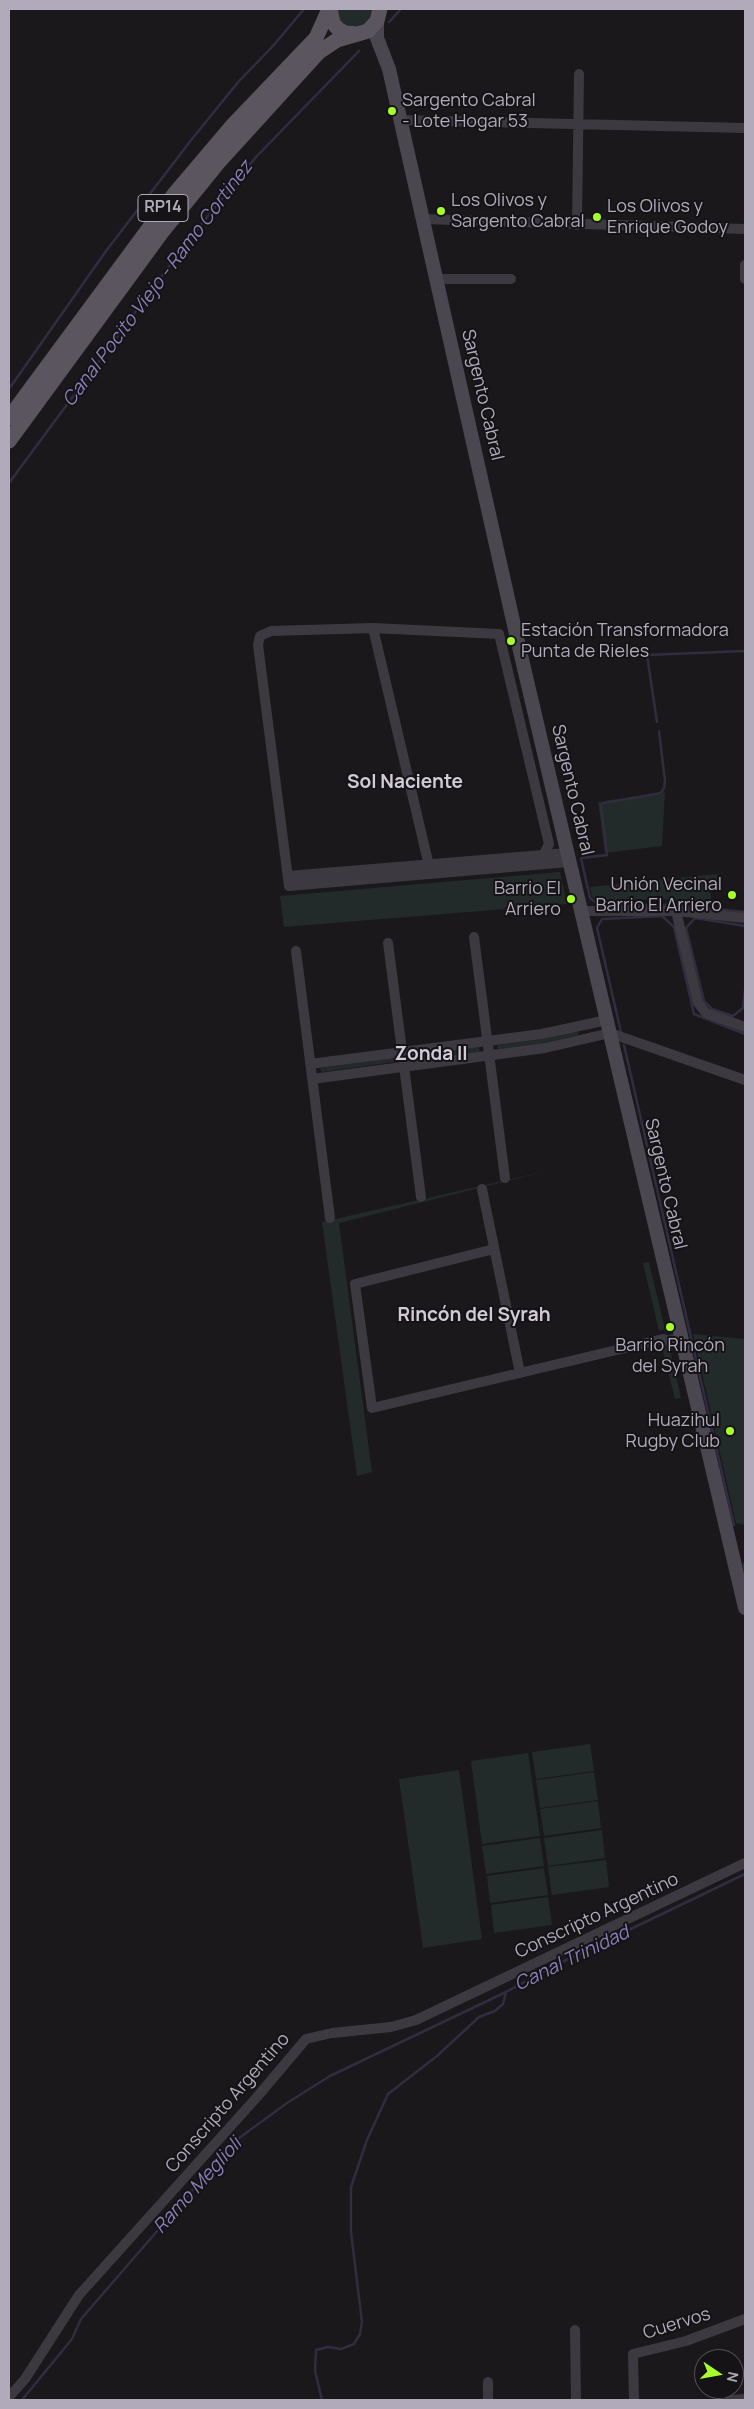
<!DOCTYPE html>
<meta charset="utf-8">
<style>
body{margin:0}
#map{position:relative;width:754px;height:2409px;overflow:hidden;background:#1a181b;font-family:Manrope,sans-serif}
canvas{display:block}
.frame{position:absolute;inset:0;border:10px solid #b1aabb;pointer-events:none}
.north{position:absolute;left:694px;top:2349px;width:50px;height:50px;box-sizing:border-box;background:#151316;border:1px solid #534f58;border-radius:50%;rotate:102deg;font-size:14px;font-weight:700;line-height:20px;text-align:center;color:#b1aabb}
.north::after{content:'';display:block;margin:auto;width:18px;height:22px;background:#a8fe2c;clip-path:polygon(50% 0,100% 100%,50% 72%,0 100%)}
</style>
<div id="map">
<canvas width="754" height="2409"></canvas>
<div class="frame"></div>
<div class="north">N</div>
</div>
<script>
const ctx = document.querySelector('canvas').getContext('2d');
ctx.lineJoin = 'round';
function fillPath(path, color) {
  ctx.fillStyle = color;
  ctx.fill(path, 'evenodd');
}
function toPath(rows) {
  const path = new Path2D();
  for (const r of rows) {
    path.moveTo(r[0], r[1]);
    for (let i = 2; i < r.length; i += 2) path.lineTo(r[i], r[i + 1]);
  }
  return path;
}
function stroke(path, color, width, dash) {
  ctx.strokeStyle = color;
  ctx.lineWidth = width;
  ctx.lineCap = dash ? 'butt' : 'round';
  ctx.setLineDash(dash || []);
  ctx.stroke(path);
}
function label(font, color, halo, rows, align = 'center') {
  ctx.font = font + ' Manrope,sans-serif';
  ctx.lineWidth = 4;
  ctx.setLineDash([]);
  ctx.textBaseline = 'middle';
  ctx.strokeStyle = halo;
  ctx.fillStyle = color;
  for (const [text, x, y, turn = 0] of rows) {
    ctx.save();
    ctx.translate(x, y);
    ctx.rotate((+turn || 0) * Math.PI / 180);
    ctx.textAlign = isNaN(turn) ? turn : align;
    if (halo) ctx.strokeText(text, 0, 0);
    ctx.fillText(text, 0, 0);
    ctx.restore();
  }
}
fillPath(toPath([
 [335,9,374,9,373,14,366,24,355,28,343,25,339,20],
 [665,792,662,846,605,853,598,802],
 [560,872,567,904,284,927,280,896],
 [717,874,718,883,709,884,712,904,664,899,599,901,592,897,590,887],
 [577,1031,579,1033,578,1035,544,1043,499,1049,497,1047,499,1045,544,1039],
 [478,1047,480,1050,478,1052,412,1059,414,1056],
 [392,1058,395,1060,394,1062,322,1072,320,1070,321,1068],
 [551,1170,339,1223,372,1472,357,1476,322,1222],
 [649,1262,665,1329,659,1331,643,1263],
 [693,1334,745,1339,745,1525,736,1523],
 [669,1345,681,1398,675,1399,662,1347],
 [590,1744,594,1771,536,1779,532,1752],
 [528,1753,540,1836,482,1844,471,1761],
 [459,1770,482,1939,423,1948,399,1779],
 [594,1772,598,1800,540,1808,536,1780],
 [598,1801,601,1828,544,1836,540,1809],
 [602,1830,605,1858,548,1866,544,1838],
 [540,1838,544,1866,486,1874,482,1846],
 [606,1860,609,1887,552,1895,548,1867],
 [544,1868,548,1895,490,1903,487,1876],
 [548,1897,552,1925,494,1933,491,1905]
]), '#222b2a');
stroke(toPath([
 [389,22,401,9],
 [9,389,106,251,192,139,239,81,273,46,304,9],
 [9,483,190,238,256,157,359,51],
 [657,722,647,655,745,651],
 [659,731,665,781,664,788,661,793,604,803,601,805,607,855,581,858,590,898,599,905,676,905,745,912],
 [745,926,695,918,686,928,704,1001,712,1009,733,1016,743,1008,745,990],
 [621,1032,597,928,602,919,662,916,674,927,694,1014,745,1034],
 [624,1045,734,1525],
 [744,1564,745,1571],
 [22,2400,72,2339,81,2319,235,2141,287,2103,330,2076,506,1992],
 [322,2400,315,2371,316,2350,328,2347,341,2349,354,2344,360,2334,362,2322,351,2232,351,2187,367,2140,388,2094,437,2056,479,2017,495,2011,503,2004,506,1992,554,1966,745,1874]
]), '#312d40', 2.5);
stroke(toPath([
 [400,120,745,128],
 [423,219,745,229],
 [577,225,579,74],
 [437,279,511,279],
 [745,279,745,265],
 [373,628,430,870],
 [543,856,549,844,499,634,373,628,271,631,260,636,258,645,289,886,569,862],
 [288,876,567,853],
 [581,911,676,911,745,918],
 [676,911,698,1003,706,1013,745,1027],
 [474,937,505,1178],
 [388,943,421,1197],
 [296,951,330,1218],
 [310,1064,542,1034,607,1020],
 [312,1079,545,1048,610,1033,745,1080],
 [482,1189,520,1373],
 [494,1249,355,1284,372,1408,663,1339,668,1341,681,1337],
 [575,2330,576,2400],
 [488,2382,488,2400],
 [9,2397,25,2379,79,2295,257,2097,306,2039,332,2033,391,2027,416,2020,745,1863],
 [634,2400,633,2354,686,2341,745,2319],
 [730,2400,745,2399]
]), '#3d3940', 10);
stroke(toPath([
 [377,21,377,38,389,69,516,634,745,1608]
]), '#4b4750', 14);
stroke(toPath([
 [330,9,333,23,338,29,345,33,358,34],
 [9,418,175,193,231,127,316,38,329,9],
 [9,441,162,232,218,163,319,52,337,40,368,31,377,21,380,9]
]), '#5a555f', 15);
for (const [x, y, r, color] of [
 [392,111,5,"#a8fe2c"],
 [441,211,5,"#a8fe2c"],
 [597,217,5,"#a8fe2c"],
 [511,641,5,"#a8fe2c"],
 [732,895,5,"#a8fe2c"],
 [571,899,5,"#a8fe2c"],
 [670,1327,5,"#a8fe2c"],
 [730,1431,5,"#a8fe2c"]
]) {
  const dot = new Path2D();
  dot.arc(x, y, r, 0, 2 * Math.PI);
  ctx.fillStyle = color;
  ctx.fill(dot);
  stroke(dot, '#151316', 2);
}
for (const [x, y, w] of [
 [163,208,50]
]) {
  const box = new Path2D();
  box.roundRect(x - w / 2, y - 13.5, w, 27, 4);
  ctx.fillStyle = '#151316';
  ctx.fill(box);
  stroke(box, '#b1aabb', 1);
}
label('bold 16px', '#b1aabb', null, [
 ["RP14",163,208]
]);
label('18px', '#b1aabb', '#151316', [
 ["Sargento Cabral",402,101],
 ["- Lote Hogar 53",402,122],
 ["Los Olivos y",451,201],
 ["Sargento Cabral",451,222],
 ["Los Olivos y",607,207],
 ["Enrique Godoy",607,228],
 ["Estación Transformadora",521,631],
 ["Punta de Rieles",521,652],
 ["Unión Vecinal",722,885,"right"],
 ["Barrio El Arriero",722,906,"right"],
 ["Barrio El",561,889,"right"],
 ["Arriero",561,910,"right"],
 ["Barrio Rincón",670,1346,"center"],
 ["del Syrah",670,1367,"center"],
 ["Huazihul",720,1421,"right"],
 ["Rugby Club",720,1442,"right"]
], 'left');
label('18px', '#b1aabb', '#151316', [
 ["Sargento Cabral",482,395,77],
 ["Sargento Cabral",572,790,77],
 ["Sargento Cabral",665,1184,77],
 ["Conscripto Argentino",597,1916,-25],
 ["Conscripto Argentino",228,2103,-49],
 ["Cuervos",677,2324,-17]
]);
label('italic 19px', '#8b7fb8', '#151316', [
 ["Canal Pocito Viejo - Ramo Cortinez",158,284,-53],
 ["Canal Trinidad",572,1959,-26],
 ["Ramo Meglioli",198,2186,-48]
]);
label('bold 19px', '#d1cbd7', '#151316', [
 ["Sol Naciente",405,783],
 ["Zonda II",431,1055],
 ["Rincón del Syrah",474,1316]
]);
</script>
